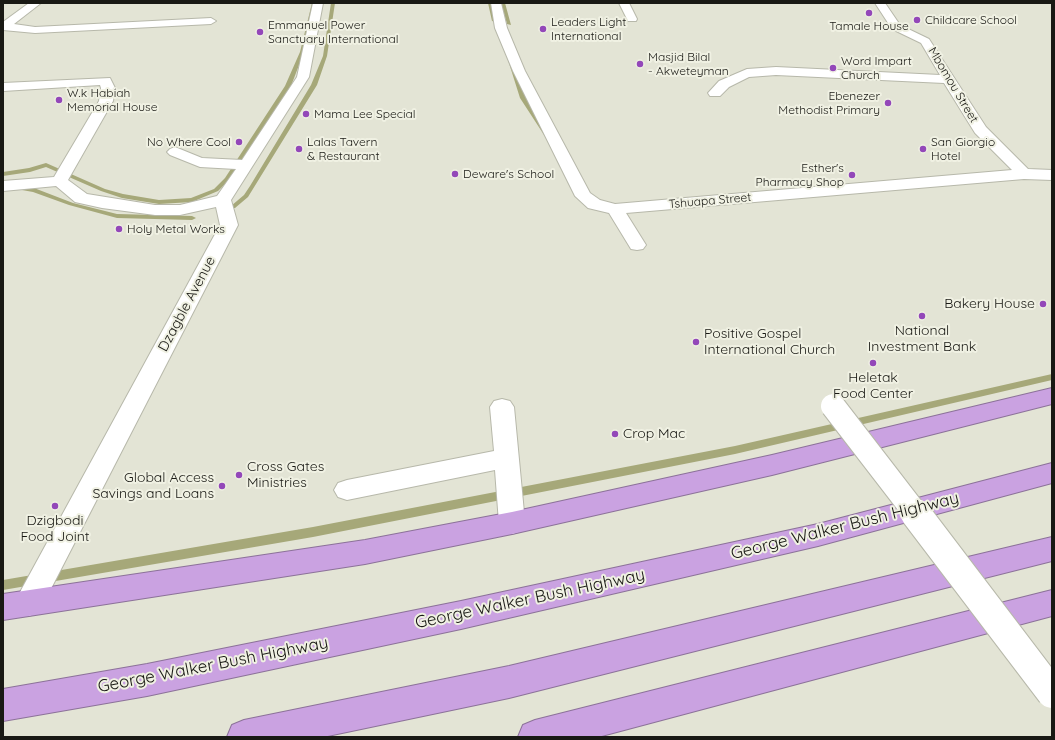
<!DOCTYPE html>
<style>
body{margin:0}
#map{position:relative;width:1055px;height:740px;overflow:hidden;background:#e3e4d5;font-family:Quicksand,sans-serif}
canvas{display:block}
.frame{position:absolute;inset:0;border:4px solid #191914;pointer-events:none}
</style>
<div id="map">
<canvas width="1055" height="740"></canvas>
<div class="frame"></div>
</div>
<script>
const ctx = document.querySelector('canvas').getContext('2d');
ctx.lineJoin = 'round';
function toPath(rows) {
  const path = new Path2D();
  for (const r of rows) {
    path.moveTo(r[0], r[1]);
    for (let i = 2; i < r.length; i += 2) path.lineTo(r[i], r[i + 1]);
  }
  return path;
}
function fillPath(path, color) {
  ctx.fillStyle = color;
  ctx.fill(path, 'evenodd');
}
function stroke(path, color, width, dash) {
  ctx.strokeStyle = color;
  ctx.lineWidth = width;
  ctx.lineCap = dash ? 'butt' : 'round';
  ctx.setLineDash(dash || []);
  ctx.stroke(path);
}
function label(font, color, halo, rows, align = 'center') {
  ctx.font = font + ' Quicksand,sans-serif';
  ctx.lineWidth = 4;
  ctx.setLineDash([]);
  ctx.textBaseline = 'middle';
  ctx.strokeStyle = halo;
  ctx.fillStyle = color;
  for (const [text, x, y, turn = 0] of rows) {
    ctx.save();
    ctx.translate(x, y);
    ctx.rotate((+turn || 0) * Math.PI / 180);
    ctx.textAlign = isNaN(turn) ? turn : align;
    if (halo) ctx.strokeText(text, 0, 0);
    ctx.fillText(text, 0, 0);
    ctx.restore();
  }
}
fillPath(toPath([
 [312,3,316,3,304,52,291,86,230,179,218,191,192,202,159,204,122,198,101,191,46,167,30,172,3,176,3,172,29,168,46,163,105,189,123,194,159,200,191,198,214,189,225,178,285,86,300,52,312,3],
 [331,3,335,3,327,56,317,85,248,197,235,208,231,208,231,206,244,195,250,186,311,85,323,56,331,3],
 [488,3,492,3,496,22,492,21,488,3],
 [501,3,505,3,511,25,507,24,501,3],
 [508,60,512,61,526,98,551,137,550,138,546,138,520,98,508,60],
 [3,186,22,186,34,188,73,203,117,214,192,216,196,218,192,220,117,218,69,205,33,192,22,190,3,190,3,186],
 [1052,374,1052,380,735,454,313,537,3,590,3,580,313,527,735,446,1052,374]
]), '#a6a879');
const minor = toPath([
 [29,3,41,3,14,24,35,27,211,18,216,21,211,24,35,33,3,30,3,22,29,3],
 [313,3,323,3,309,77,231,200,238,225,39,612,29,616,19,612,14,603,19,594,220,225,216,207,180,215,155,215,102,208,75,202,56,186,3,191,3,181,54,177,99,101,101,88,100,85,3,91,3,83,110,78,115,88,113,101,68,180,87,194,155,205,180,205,217,196,236,169,200,167,170,155,167,152,170,149,175,147,202,158,242,160,297,77,313,3],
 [491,3,501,3,507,28,525,71,590,193,600,200,615,204,1012,170,975,133,944,83,776,75,749,77,729,87,720,96,710,96,708,93,719,81,747,69,776,67,940,75,921,43,892,29,875,3,885,3,900,25,929,39,986,127,1028,169,1052,170,1052,180,1024,179,626,213,646,245,643,249,637,250,631,249,609,213,588,208,575,196,513,71,495,28,491,3],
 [619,3,629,3,637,19,636,21,628,21,619,3],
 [502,399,510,401,514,407,525,523,521,531,512,534,503,531,499,523,495,470,347,500,338,497,334,490,338,483,347,480,494,451,490,407,494,401,502,399]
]);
const highway = toPath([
 [1052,388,1052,404,772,475,512,534,365,564,3,620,3,594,365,540,512,512,772,455,1052,388],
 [1052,463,1052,483,818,546,461,629,147,696,3,721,3,689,147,664,461,601,818,524,1052,463],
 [1052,537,1052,561,509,698,323,737,227,737,232,725,244,720,509,666,1052,537],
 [1052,590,1052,616,598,737,518,737,523,725,535,720,1052,590]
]);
stroke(minor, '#b7b8aa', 2);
stroke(highway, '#8c7299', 2);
fillPath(minor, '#fff');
fillPath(highway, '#caa2e1');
const minorBridgeFar1 = toPath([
 [833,406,917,515]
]);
const minorBridge = toPath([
 [916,514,1052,693]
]);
stroke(minorBridgeFar1, '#b7b8aa', 26, []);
stroke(minorBridge, '#b7b8aa', 32, []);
stroke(minorBridgeFar1, '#fff', 24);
stroke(minorBridge, '#fff', 30);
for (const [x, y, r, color] of [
 [869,13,4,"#9347b9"],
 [917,20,4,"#9347b9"],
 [543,29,4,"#9347b9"],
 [260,32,4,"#9347b9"],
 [640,64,4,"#9347b9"],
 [833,68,4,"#9347b9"],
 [59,100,4,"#9347b9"],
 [888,103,4,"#9347b9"],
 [306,114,4,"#9347b9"],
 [239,142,4,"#9347b9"],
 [299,149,4,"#9347b9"],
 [923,149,4,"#9347b9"],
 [455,174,4,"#9347b9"],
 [852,175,4,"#9347b9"],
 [119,229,4,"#9347b9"],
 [1043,304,4,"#9347b9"],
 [922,316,4,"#9347b9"],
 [696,342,4,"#9347b9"],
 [873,363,4,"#9347b9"],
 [615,434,4,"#9347b9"],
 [239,475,4,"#9347b9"],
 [222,486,4,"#9347b9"],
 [55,506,4,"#9347b9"]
]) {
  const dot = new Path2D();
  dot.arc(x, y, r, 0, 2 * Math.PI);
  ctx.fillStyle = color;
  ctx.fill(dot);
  stroke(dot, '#f0f1e3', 1.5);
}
label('12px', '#191914', '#f0f1e3', [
 ["Childcare School",925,20],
 ["Leaders Light",551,22],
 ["International",551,36],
 ["Emmanuel Power",268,25],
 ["Sanctuary International",268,39],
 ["Tamale House",869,26,"center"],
 ["Masjid Bilal",648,57],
 ["- Akweteyman",648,71],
 ["Word Impart",841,61],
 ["Church",841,75],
 ["W.k Habiah",67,93],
 ["Memorial House",67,107],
 ["Ebenezer",880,96,"right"],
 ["Methodist Primary",880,110,"right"],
 ["Mama Lee Special",314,114],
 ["No Where Cool",231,142,"right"],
 ["Lalas Tavern",307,142],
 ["& Restaurant",307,156],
 ["San Giorgio",931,142],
 ["Hotel",931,156],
 ["Esther's",844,168,"right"],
 ["Pharmacy Shop",844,182,"right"],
 ["Deware's School",463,174],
 ["Holy Metal Works",127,229]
], 'left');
label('12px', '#191914', '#f0f1e3', [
 ["Mbomou Street",953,85,59],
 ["Tshuapa Street",710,201,-5]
]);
label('14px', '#191914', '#f0f1e3', [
 ["Dzagble Avenue",187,304,-62]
]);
label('14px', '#191914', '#f0f1e3', [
 ["Bakery House",1035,304,"right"],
 ["National",922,331],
 ["Investment Bank",922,347],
 ["Positive Gospel",704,334,"left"],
 ["International Church",704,350,"left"],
 ["Heletak",873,378],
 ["Food Center",873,394],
 ["Crop Mac",623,434,"left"],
 ["Cross Gates",247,467,"left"],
 ["Ministries",247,483,"left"],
 ["Global Access",214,478,"right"],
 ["Savings and Loans",214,494,"right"],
 ["Dzigbodi",55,521],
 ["Food Joint",55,537]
]);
label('17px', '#191914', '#f0f1e3', [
 ["George Walker Bush Highway",845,526,-14],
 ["George Walker Bush Highway",530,599,-12],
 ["George Walker Bush Highway",213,665,-11]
]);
</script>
